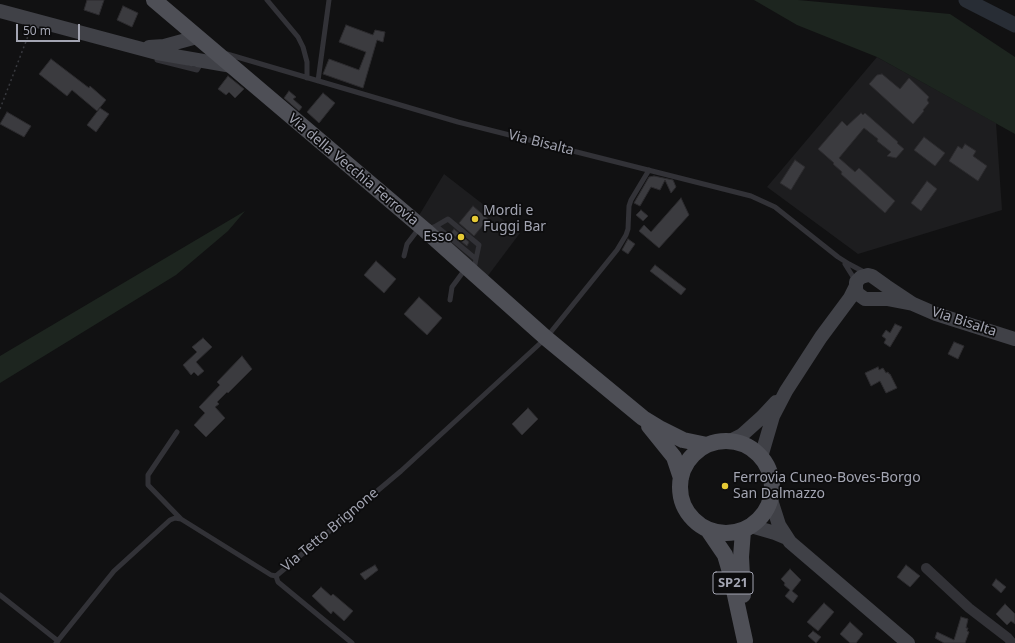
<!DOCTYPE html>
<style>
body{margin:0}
#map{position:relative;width:1015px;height:643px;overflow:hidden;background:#111112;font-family:"Noto Sans",sans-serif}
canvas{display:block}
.scale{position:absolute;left:16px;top:24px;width:64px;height:18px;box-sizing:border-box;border:2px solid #a3a5b2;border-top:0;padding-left:5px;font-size:12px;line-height:14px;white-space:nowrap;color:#a3a5b2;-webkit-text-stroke:3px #0c0c0d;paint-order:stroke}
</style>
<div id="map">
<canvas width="1015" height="643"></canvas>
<div class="scale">50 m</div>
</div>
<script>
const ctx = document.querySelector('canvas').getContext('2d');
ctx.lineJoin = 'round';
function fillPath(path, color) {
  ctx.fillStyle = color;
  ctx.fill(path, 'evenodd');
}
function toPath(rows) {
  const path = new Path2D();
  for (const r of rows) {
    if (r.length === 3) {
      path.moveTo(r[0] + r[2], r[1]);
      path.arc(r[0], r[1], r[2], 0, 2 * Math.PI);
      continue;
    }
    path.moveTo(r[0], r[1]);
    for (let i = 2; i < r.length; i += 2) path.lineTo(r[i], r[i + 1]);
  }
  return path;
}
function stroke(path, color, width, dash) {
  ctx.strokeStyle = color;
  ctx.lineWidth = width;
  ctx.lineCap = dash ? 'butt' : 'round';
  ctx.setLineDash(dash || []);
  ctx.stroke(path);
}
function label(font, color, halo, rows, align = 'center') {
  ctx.font = font + ' "Noto Sans",sans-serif';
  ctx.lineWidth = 3.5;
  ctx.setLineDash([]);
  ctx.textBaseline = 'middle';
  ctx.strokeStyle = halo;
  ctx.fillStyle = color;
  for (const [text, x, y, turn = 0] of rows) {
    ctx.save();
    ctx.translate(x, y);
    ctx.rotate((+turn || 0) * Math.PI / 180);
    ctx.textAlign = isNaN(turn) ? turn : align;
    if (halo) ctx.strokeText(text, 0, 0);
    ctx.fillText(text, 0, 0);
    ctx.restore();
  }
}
fillPath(toPath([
 [877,57,996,123,1002,210,858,254,767,187],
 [444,174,520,233,487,277,418,217]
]), '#1d1d1f');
fillPath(toPath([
 [754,0,798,0,950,14,1015,57,1015,134,877,57,797,25],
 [245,211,228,231,176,275,0,383,0,356]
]), '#1d251f');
stroke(toPath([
 [966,0,1015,25]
]), '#282d35', 15);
const building = toPath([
 [87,0,104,0,99,15,84,10,87,0],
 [123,6,138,13,132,27,117,20,123,6],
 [346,25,373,35,375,30,385,32,383,42,377,40,363,88,323,74,329,59,359,70,366,52,339,42,346,25],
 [51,59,89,88,90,86,106,100,97,111,72,90,67,96,39,74,51,59],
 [882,74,900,89,909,78,929,97,927,100,929,103,923,110,924,111,913,124,869,84,877,75,882,74],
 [228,76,244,89,235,98,229,92,226,95,218,89,228,76],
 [289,91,296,97,293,99,302,107,299,111,284,98,289,91],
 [323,93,335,103,319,123,307,112,323,93],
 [100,108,109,114,96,132,87,125,100,108],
 [7,112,31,126,24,137,0,124,7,112],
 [861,113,863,115,865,113,898,142,897,143,904,149,896,158,887,156,891,152,877,141,878,139,864,128,839,158,855,172,859,168,895,201,885,213,841,174,842,172,833,164,834,163,818,149,842,121,847,126,861,113],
 [924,137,945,153,935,166,914,150,924,137],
 [965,144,976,151,973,156,987,166,978,181,949,161,958,146,962,149,965,144],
 [795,160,805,167,791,190,780,183,795,160],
 [654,176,673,180,676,187,671,193,665,180,660,190,651,187,640,206,634,203,649,177,654,176],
 [927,181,937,189,921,211,911,203,927,181],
 [681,198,689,215,659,248,639,231,644,225,651,232,681,198],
 [473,206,488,219,474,236,459,223,473,206],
 [641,210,648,216,643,221,636,215,641,210],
 [454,229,469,242,467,246,451,233,454,229],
 [628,239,635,244,628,254,622,250,628,239],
 [376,261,396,279,384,293,364,275,376,261],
 [655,265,686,289,681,295,650,271,655,265],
 [419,297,442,318,427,335,404,314,419,297],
 [895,324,902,327,890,347,884,343,886,339,882,336,886,330,890,333,895,324],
 [203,338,212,347,196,362,204,371,198,376,194,372,191,375,183,365,197,352,192,347,203,338],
 [954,342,964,346,958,359,948,354,954,342],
 [242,356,252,369,228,393,227,392,217,402,219,404,215,407,225,418,206,437,194,425,205,413,199,407,220,385,217,382,242,356],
 [878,367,879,370,883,368,886,373,888,372,889,374,890,374,897,388,886,393,880,381,871,386,865,373,878,367],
 [528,408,538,419,522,435,512,424,528,408],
 [375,565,378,570,365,580,360,574,375,565],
 [906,565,920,576,910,587,897,577,906,565],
 [790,569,801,580,792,591,798,596,793,603,785,596,790,590,784,585,785,583,781,579,790,569],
 [996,579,1006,587,1001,593,992,585,996,579],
 [321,587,331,596,333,594,353,611,344,621,333,611,331,614,312,596,321,587],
 [824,603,834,612,818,631,807,622,824,603],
 [1005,604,1015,614,1015,624,1011,621,1007,625,996,614,1005,604],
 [961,617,968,619,966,628,968,628,967,631,969,632,965,643,944,643,935,638,937,632,954,640,961,617],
 [850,622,863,634,856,643,850,643,840,634,850,622],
 [813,631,821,637,816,643,808,636,813,631]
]);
fillPath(building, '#3b3b3f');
stroke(building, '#2c2b2e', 1);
stroke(toPath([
 [0,109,30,31]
]), '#38393e', 1.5, [2, 3]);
stroke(toPath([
 [267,0,298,37,303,47,307,62,307,78],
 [227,54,458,122,751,196,775,207,838,257,849,264,866,273],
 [157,60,197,70,202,62],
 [318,81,329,0],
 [436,226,448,219,479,245,476,259],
 [428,229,436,226,476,259,474,269],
 [404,256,407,244,420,227],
 [845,264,855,280],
 [450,300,452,287,466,268],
 [177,432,148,475,148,485,181,519],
 [276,576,278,582,352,643],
 [0,595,58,641],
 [56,643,114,571,170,520,175,518,181,519,271,575,276,576,401,471,546,338,617,250,626,235,628,229,629,206,631,200,649,170]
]), '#323237', 5);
stroke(toPath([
 [926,568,969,608,1008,638,1012,643]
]), '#323237', 10);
stroke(toPath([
 [0,11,157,53,232,66],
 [149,47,164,46,197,37],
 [913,304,887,299,865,299,858,294,856,290,856,282,861,277,868,275,872,276,886,286,913,304,936,314,1015,339],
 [730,441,742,435,762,417,776,402],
 [761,457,773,416,786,391,821,337,850,298,856,286],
 [771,500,779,525,790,542,908,643],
 [751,526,775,533,787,538]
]), '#404147', 14);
stroke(toPath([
 [154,0,425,230,546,338,643,418,661,429,683,440,707,445],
 [649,426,674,457,681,478],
 [726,487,46],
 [708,530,725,555,730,572,745,641],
 [743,595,741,557,743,531]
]), '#4e4f56', 16);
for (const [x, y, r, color] of [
 [475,219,4,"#e6ca35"],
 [461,237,4,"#e6ca35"],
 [725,486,4,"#e6ca35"]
]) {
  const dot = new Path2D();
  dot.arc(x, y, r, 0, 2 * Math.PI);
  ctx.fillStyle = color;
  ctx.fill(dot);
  stroke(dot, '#0c0c0d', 1.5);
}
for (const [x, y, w] of [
 [733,583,40]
]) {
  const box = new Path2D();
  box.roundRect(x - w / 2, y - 11, w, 22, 3);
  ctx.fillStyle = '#0c0c0d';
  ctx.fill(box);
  stroke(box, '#a3a5b2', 1);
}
label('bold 13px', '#a3a5b2', null, [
 ["SP21",733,583]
]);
label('14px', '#a3a5b2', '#0c0c0d', [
 ["Via Bisalta",541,143,14],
 ["Via della Vecchia Ferrovia",353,170,40],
 ["Via Bisalta",964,322,18],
 ["Via Tetto Brignone",330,530,-40]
]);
label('14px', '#a3a5b2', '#0c0c0d', [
 ["Mordi e",483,211],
 ["Fuggi Bar",483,227],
 ["Esso",453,237,"right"],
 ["Ferrovia Cuneo-Boves-Borgo",733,478],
 ["San Dalmazzo",733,494]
], 'left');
</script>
